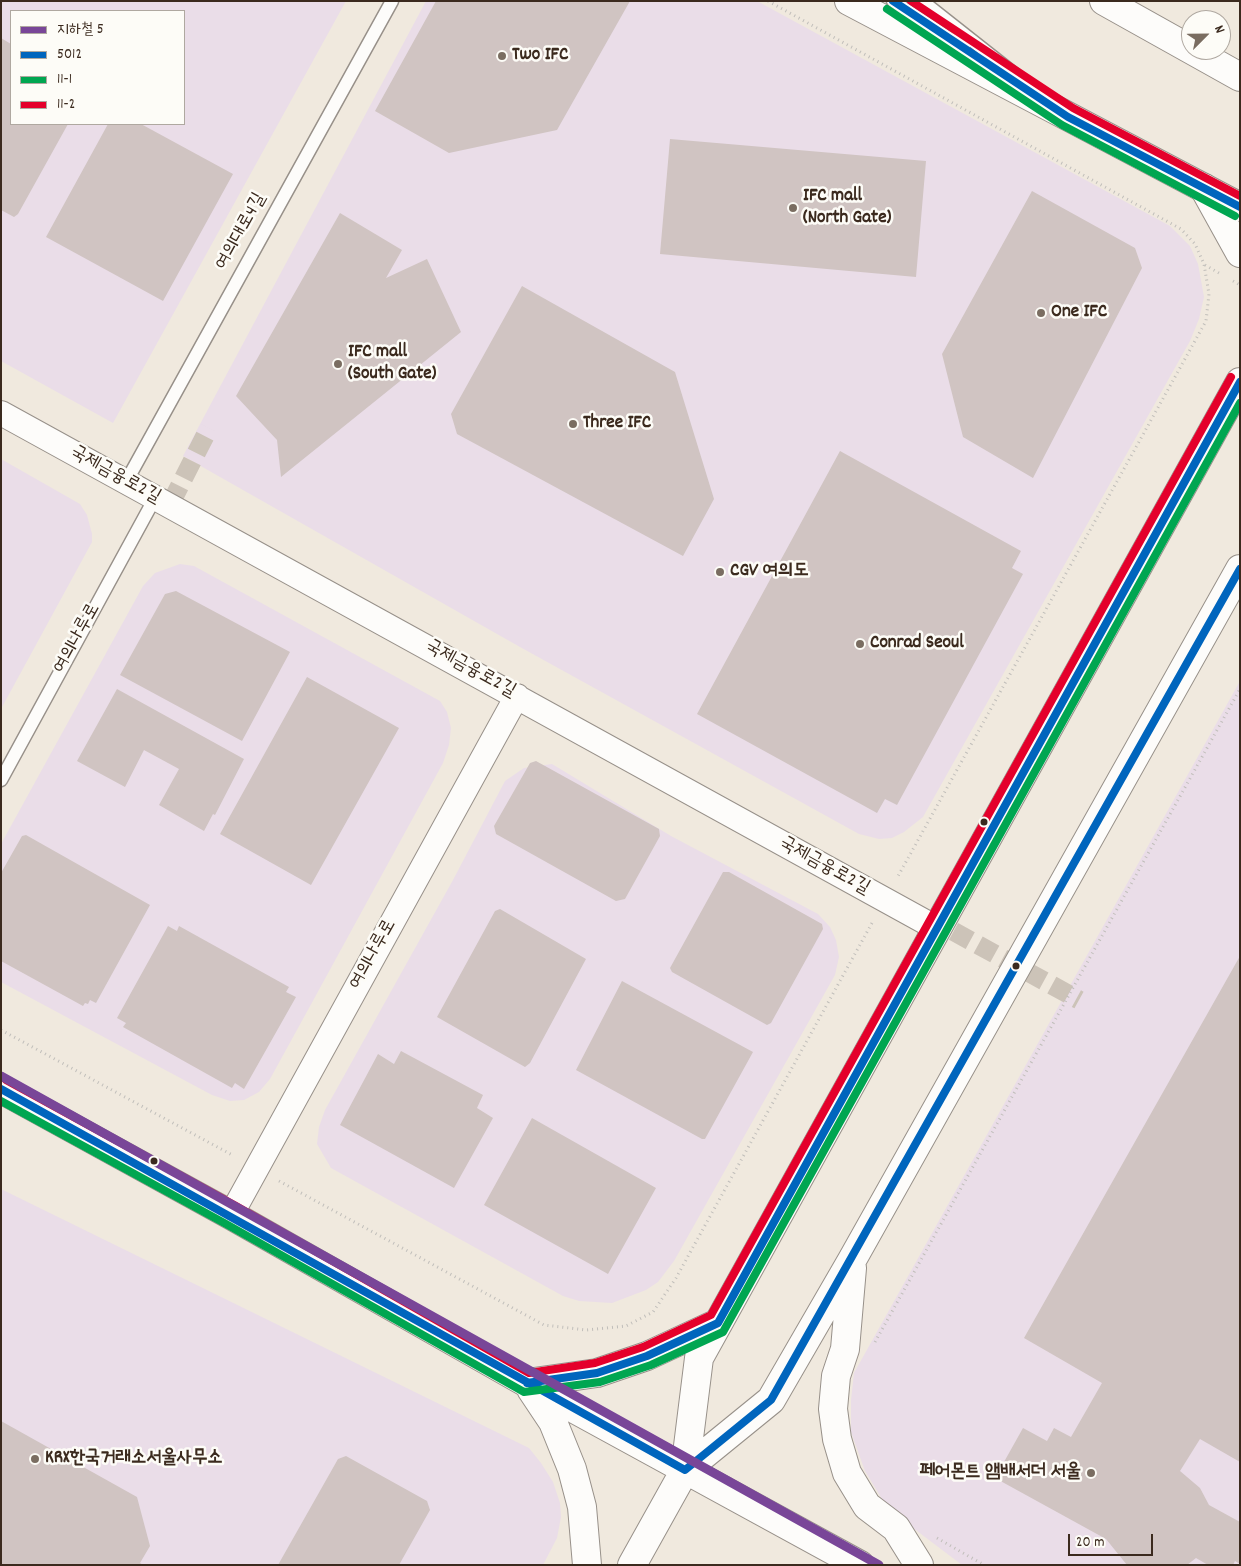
<!DOCTYPE html>
<meta charset="utf-8">
<style>
body{margin:0}
#map{position:relative;width:1241px;height:1566px;overflow:hidden;background:#f0e9de;font-family:Dekko,"Poor Story",sans-serif}
canvas{display:block}
.frame{position:absolute;inset:0;border:2px solid #3b2a1e;pointer-events:none}
.legend{position:absolute;left:10px;top:10px;width:175px;height:115px;box-sizing:border-box;background:#fdfcf7;border:1px solid #afa8a0;margin:0;padding:6px 9px;list-style:none;font-size:15px;color:#3b2a1e}
.legend li{display:flex;align-items:center;gap:10px;height:25px}
.legend b{width:25px;border:1px solid #afa8a0}
.north{position:absolute;left:1181px;top:10px;width:50px;height:50px;box-sizing:border-box;background:#fdfcf7;border:1px solid #afa8a0;border-radius:50%;rotate:67deg;font-size:14px;font-weight:700;line-height:20px;text-align:center;color:#3b2a1e}
.north::after{content:'';display:block;margin:auto;width:18px;height:22px;background:#7a6d61;clip-path:polygon(50% 0,100% 100%,50% 72%,0 100%)}
.scale{position:absolute;left:1068px;top:1534px;width:85px;height:22px;box-sizing:border-box;border:2px solid #3b2a1e;border-top:0;padding-left:6px;font-size:15px;line-height:18px;white-space:nowrap;color:#3b2a1e;-webkit-text-stroke:4px #fdfcf7;paint-order:stroke}
</style>
<div id="map">
<canvas width="1241" height="1566"></canvas>
<div class="frame"></div>
<ul class="legend">
<li><b style="height:6px;background:#794698"></b>지하철 5</li>
<li><b style="height:6px;background:#0065bd"></b>5012</li>
<li><b style="height:6px;background:#00a651"></b>11-1</li>
<li><b style="height:6px;background:#e4002b"></b>11-2</li>
</ul>
<div class="north">N</div>
<div class="scale">20 m</div>
</div>
<script>
const ctx = document.querySelector('canvas').getContext('2d');
ctx.lineJoin = 'round';
function fillPath(path, color) {
  ctx.fillStyle = color;
  ctx.fill(path, 'evenodd');
}
function toPath(rows) {
  const path = new Path2D();
  for (const r of rows) {
    path.moveTo(r[0], r[1]);
    for (let i = 2; i < r.length; i += 2) path.lineTo(r[i], r[i + 1]);
  }
  return path;
}
function stroke(path, color, width, dash) {
  ctx.strokeStyle = color;
  ctx.lineWidth = width;
  ctx.lineCap = dash ? 'butt' : 'round';
  ctx.setLineDash(dash || []);
  ctx.stroke(path);
}
function label(font, color, halo, rows, align = 'center') {
  ctx.font = font + ' Dekko,"Poor Story",sans-serif';
  ctx.lineWidth = 5;
  ctx.setLineDash([]);
  ctx.textBaseline = 'middle';
  ctx.strokeStyle = halo;
  ctx.fillStyle = color;
  for (const [text, x, y, turn = 0] of rows) {
    ctx.save();
    ctx.translate(x, y);
    ctx.rotate((+turn || 0) * Math.PI / 180);
    ctx.textAlign = isNaN(turn) ? turn : align;
    if (halo) ctx.strokeText(text, 0, 0);
    ctx.fillText(text, 0, 0);
    ctx.restore();
  }
}
fillPath(toPath([
 [1,1,346,1,113,423,1,361],
 [11,11,184,11,184,124,11,124],
 [426,1,757,1,1170,226,1190,246,1198,264,1204,297,1199,319,1190,341,923,817,904,832,892,838,879,839,859,834,520,647,183,456],
 [1,459,80,504,87,515,92,534,92,542,1,709],
 [180,564,194,566,440,701,447,712,451,728,449,745,443,763,309,1008,270,1079,259,1092,244,1100,230,1101,212,1095,1,982,1,844,143,586,155,573],
 [1240,681,1240,1565,962,1565,888,1509,865,1471,851,1432,851,1400,854,1373],
 [552,764,671,836,818,914,830,927,836,940,839,957,835,975,674,1261,658,1282,646,1290,612,1303,579,1301,563,1296,331,1168,317,1144,319,1127,325,1110,453,880,505,781,524,768],
 [1,1189,529,1448,541,1463,553,1482,560,1503,561,1517,557,1538,543,1565,1,1565]
]), '#eadde8');
fillPath(toPath([
 [436,1,630,1,557,130,449,153,375,111],
 [1,38,11,44,11,124,68,124,18,214,14,217,1,210],
 [108,124,141,124,233,174,163,301,46,237],
 [670,139,926,161,916,277,660,254],
 [1032,191,1135,248,1142,268,1033,478,963,437,942,354],
 [340,213,402,250,386,278,427,259,461,332,281,477,277,440,236,396],
 [522,286,675,372,714,499,683,556,457,434,451,414],
 [840,451,1021,551,1012,568,1023,574,897,805,885,799,877,813,697,714],
 [176,591,290,652,242,741,120,675,165,594],
 [307,677,399,728,311,885,220,834],
 [117,689,244,759,215,815,213,814,204,831,159,805,179,769,144,750,125,787,77,761],
 [536,761,659,829,660,836,625,899,616,901,496,834,494,826,530,763],
 [26,835,150,905,96,1003,90,1000,88,1004,85,1003,83,1006,1,961,1,873,22,836],
 [723,872,729,872,822,924,823,929,771,1023,767,1025,672,972,670,968],
 [500,909,586,959,530,1063,525,1067,437,1017,495,911],
 [168,926,177,931,179,926,289,987,286,992,296,997,244,1089,235,1083,232,1088,123,1027,126,1023,117,1018],
 [1240,956,1240,1462,1200,1439,1180,1471,1200,1488,1209,1505,1240,1522,1240,1564,1235,1561,1233,1565,1208,1565,1196,1558,1187,1565,1127,1565,1106,1539,995,1478,1023,1428,1047,1441,1054,1428,1071,1437,1102,1383,1024,1338],
 [622,981,753,1052,705,1139,702,1139,576,1070],
 [401,1051,483,1095,477,1108,493,1118,454,1188,340,1125,378,1054,394,1064],
 [532,1118,656,1188,608,1274,484,1205],
 [1,1421,137,1497,150,1546,140,1563,143,1565,1,1565],
 [346,1456,427,1501,430,1510,399,1565,278,1565,338,1459]
]), '#d0c4c2');
stroke(toPath([
 [171,503,209,428],
 [929,918,1079,1000]
]), '#ccc3b8', 19, [19, 9]);
const service = toPath([
 [893,1,964,48],
 [922,1,1022,80],
 [126,482,392,1],
 [1,780,155,498]
]);
const minor = toPath([
 [1,413,938,929],
 [231,1215,517,696]
]);
const tertiary = toPath([
 [1204,188,1240,253],
 [1,1089,231,1215,527,1383,860,1565],
 [852,1268,845,1349,836,1376,833,1409,837,1439,847,1473,867,1506,896,1528,919,1565],
 [527,1383,597,1373,647,1356,718,1323],
 [531,1389,553,1422,572,1469,582,1507,587,1565],
 [685,1470,699,1358,1240,382],
 [632,1565,685,1470,771,1400,852,1260,1240,569]
]);
const primary = toPath([
 [849,1,1240,207],
 [1104,1,1240,77]
]);
stroke(service, '#979089', 15);
stroke(minor, '#979089', 26);
stroke(tertiary, '#979089', 30);
stroke(primary, '#979089', 30);
stroke(toPath([
 [768,1,1181,229,1195,244,1204,264,1209,294,1206,321,897,878],
 [1205,265,1219,273],
 [1233,281,1240,285],
 [1,1030,234,1156],
 [279,1181,544,1325,586,1330,626,1326,653,1312,676,1278,872,923],
 [875,1342,1240,689],
 [937,1538,984,1565]
]), '#c0beba', 3, [1, 4]);
stroke(service, '#fdfcfa', 12);
stroke(minor, '#fdfcfa', 24);
stroke(tertiary, '#fdfcfa', 28);
stroke(primary, '#fdfcfa', 28);
stroke(toPath([
 [893,1,1068,117,1240,207],
 [1,1089,685,1470,771,1400,1240,569],
 [527,1383,597,1373,647,1356,718,1323,1240,382]
]), '#0065bd', 8);
stroke(toPath([
 [887,9,1062,125,1235,216],
 [1,1101,226,1224,524,1392,600,1382,651,1365,723,1332,1240,403]
]), '#00a651', 8);
stroke(toPath([
 [911,1,1073,108,1240,196],
 [6,1080,236,1206,529,1373,595,1363,643,1347,711,1315,1231,377]
]), '#e4002b', 8);
stroke(toPath([
 [1,1076,879,1565]
]), '#794698', 9);
for (const [x, y, r, color] of [
 [502,56,5,"#7a6d61"],
 [793,208,5,"#7a6d61"],
 [1041,313,5,"#7a6d61"],
 [338,364,5,"#7a6d61"],
 [573,424,5,"#7a6d61"],
 [720,572,5,"#7a6d61"],
 [860,644,5,"#7a6d61"],
 [984,822,4.5,"#3b2a1e"],
 [1016,966,4.5,"#3b2a1e"],
 [154,1161,4.5,"#3b2a1e"],
 [35,1459,5,"#7a6d61"],
 [1091,1473,5,"#7a6d61"]
]) {
  const dot = new Path2D();
  dot.arc(x, y, r, 0, 2 * Math.PI);
  ctx.fillStyle = color;
  ctx.fill(dot);
  stroke(dot, '#fdfcf7', 2);
}
label('bold 19px', '#3b2a1e', '#fdfcf7', [
 ["Two IFC",512,56],
 ["IFC mall",803,197],
 ["(North Gate)",803,219],
 ["One IFC",1051,313],
 ["IFC mall",348,353],
 ["(South Gate)",348,375],
 ["Three IFC",583,424],
 ["CGV 여의도",730,572],
 ["Conrad Seoul",870,644],
 ["KRX한국거래소서울사무소",45,1459],
 ["페어몬트 앰배서더 서울",1081,1473,"right"]
], 'left');
label('19px', '#3b2a1e', '#fdfcf7', [
 ["여의대로4길",242,232,-61],
 ["국제금융로2길",115,476,29],
 ["여의나루로",78,639,-61],
 ["국제금융로2길",470,670,29],
 ["국제금융로2길",824,867,29],
 ["여의나루로",374,955,-61]
]);
</script>
